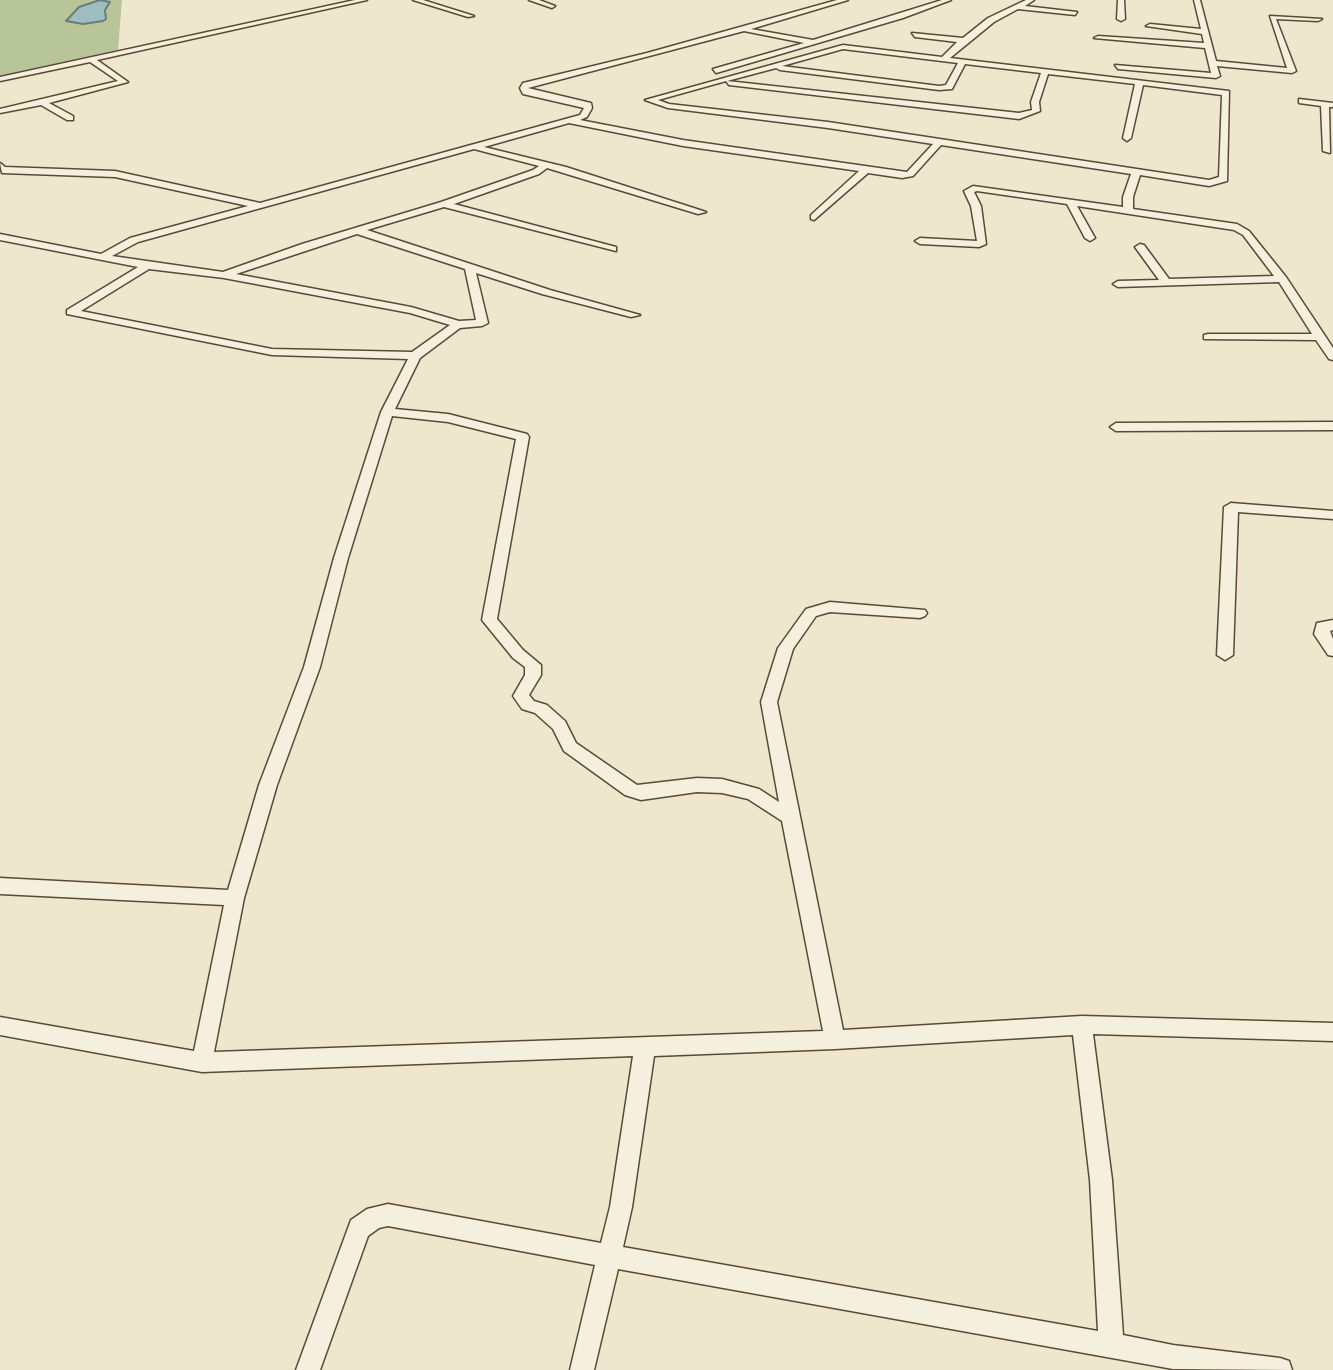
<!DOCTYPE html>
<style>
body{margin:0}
canvas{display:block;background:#efe7cd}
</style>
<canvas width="1333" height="1370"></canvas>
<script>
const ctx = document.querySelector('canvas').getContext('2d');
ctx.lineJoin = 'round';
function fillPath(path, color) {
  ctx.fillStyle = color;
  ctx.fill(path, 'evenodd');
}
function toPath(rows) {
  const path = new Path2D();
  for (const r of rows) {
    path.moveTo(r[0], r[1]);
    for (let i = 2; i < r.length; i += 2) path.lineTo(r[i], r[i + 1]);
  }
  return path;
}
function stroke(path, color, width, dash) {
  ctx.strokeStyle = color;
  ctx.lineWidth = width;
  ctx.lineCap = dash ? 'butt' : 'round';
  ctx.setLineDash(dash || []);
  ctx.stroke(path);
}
fillPath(toPath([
 [0,0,122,0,118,50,0,76]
]), '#b8c599');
const water = toPath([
 [100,0,110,2,105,10,106,19,103,21,83,24,66,21,79,7,100,0]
]);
fillPath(water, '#9cbec0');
stroke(water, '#6e7a74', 2);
const street = toPath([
 [355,0,367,0,97,60,128,82,49,103,73,116,73,120,67,120,41,105,0,113,0,109,118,81,90,62,0,81,0,77,355,0],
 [413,0,423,0,474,16,468,17,413,0],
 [529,0,539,0,555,6,552,8,529,0],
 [837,0,848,0,751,29,813,40,942,0,951,0,903,18,716,73,713,69,804,43,744,31,528,88,591,103,592,108,587,117,580,120,683,140,907,172,933,144,828,128,668,108,645,100,843,45,942,57,957,42,915,37,912,33,963,38,988,18,1026,0,1034,0,1025,6,1077,12,1075,15,1018,9,994,22,950,58,1229,91,1227,181,1209,186,1140,175,1133,197,1133,209,1237,224,1249,231,1286,277,1333,348,1333,360,1329,359,1316,340,1204,339,1204,335,1208,334,1312,334,1279,282,1118,287,1113,284,1118,281,1159,280,1135,247,1140,244,1144,245,1169,279,1274,276,1243,235,1234,230,1077,206,1095,238,1090,241,1085,238,1067,204,977,191,974,192,981,206,986,244,979,247,920,244,915,241,920,238,977,241,971,206,964,191,973,186,1123,207,1123,197,1131,174,941,145,913,176,902,178,868,173,814,220,811,219,811,215,859,171,683,146,569,123,484,147,566,167,706,212,698,214,547,168,539,174,454,204,616,247,616,251,444,207,367,230,550,290,640,315,631,317,542,294,476,273,488,323,482,326,460,328,420,358,395,409,448,414,527,434,529,437,497,619,523,650,541,665,541,675,529,695,534,701,547,705,565,721,576,743,637,785,697,778,722,779,759,789,779,802,761,702,778,648,806,609,830,602,925,610,927,613,925,616,920,618,830,612,816,616,793,649,777,702,843,1030,1082,1016,1333,1023,1333,1041,1093,1034,1112,1180,1123,1335,1173,1345,1280,1358,1289,1361,1292,1370,1173,1369,618,1269,594,1370,570,1370,595,1265,388,1226,379,1228,368,1236,320,1370,296,1370,351,1220,367,1209,388,1204,601,1243,610,1207,633,1056,202,1072,0,1035,0,1017,194,1051,224,905,0,894,0,878,228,890,259,785,304,667,334,558,381,412,408,359,272,355,67,314,67,310,138,267,0,240,0,234,101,254,130,238,248,206,115,177,2,173,0,163,5,167,115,171,260,203,580,115,584,108,523,94,520,88,523,83,647,53,837,0],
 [843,49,958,63,946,85,939,86,782,66,843,49],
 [965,64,1041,73,1031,102,1032,110,1019,113,727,81,776,68,780,70,939,90,952,89,965,64],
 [1048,74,1135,84,1123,138,1127,141,1131,138,1143,85,1222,95,1219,177,1209,180,828,122,669,104,658,100,726,81,729,85,1019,119,1040,111,1039,102,1048,74],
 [474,149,539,166,533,170,441,202,302,244,223,272,112,256,138,242,474,149],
 [357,234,465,269,476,320,459,321,411,307,236,274,357,234],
 [149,269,224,278,410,313,450,325,412,352,272,349,81,311,149,269],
 [392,416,448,422,516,439,482,620,513,658,525,667,525,675,513,696,522,709,535,713,553,729,564,751,625,795,641,800,697,792,722,793,748,799,782,821,823,1031,214,1052,244,898,277,785,320,667,348,558,392,416],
 [1073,1035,1090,1180,1098,1331,623,1247,632,1207,654,1056,835,1049,1073,1035],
 [1118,0,1124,0,1125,19,1121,21,1117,19,1118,0],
 [1194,0,1200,0,1216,61,1287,68,1270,16,1322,19,1318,21,1276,19,1296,71,1292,73,1217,66,1220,76,1216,78,1118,69,1115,65,1211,73,1205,48,1094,38,1098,36,1204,43,1202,34,1146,26,1150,24,1201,29,1194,0],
 [1299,99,1333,103,1333,107,1329,107,1330,153,1323,151,1321,106,1299,103,1299,99],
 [1333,422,1333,430,1116,431,1110,427,1116,423,1333,422],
 [1231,503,1333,511,1333,519,1238,512,1233,655,1225,660,1217,655,1224,507,1231,503],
 [1333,620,1333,630,1330,631,1333,639,1333,656,1328,655,1314,634,1317,623,1333,620]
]);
stroke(street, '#5a4a34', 3);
fillPath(street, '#f5efde');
</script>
